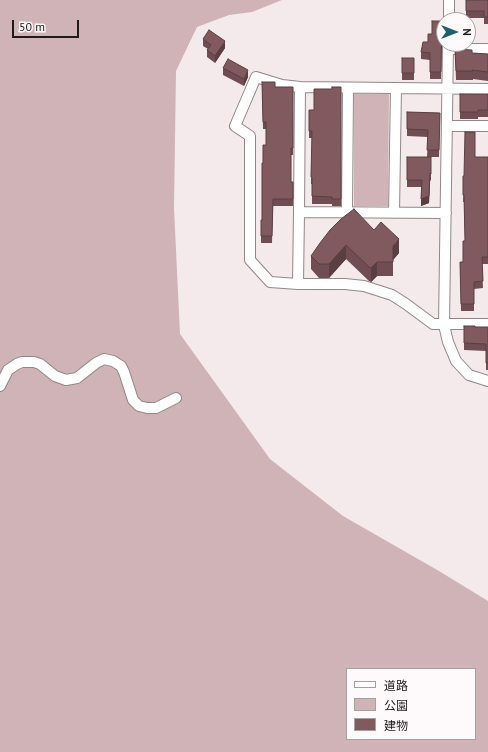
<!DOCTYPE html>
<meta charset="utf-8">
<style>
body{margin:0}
#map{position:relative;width:488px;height:752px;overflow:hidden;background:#f5eaeb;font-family:"PT Sans","Noto Sans JP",sans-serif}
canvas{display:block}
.legend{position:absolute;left:346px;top:668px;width:130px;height:72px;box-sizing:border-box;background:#fef9fa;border:1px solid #a5a0a1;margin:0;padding:5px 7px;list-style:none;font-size:12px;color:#1f1b1b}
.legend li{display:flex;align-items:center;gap:8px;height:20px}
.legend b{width:20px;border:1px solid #a5a0a1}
.north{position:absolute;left:436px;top:12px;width:40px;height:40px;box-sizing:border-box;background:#fef9fa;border:1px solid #a5a0a1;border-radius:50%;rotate:90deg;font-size:11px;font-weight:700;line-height:16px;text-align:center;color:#1f1b1b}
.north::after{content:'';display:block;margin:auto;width:14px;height:18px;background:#1d6073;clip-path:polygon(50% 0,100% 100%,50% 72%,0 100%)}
.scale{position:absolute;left:12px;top:20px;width:67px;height:18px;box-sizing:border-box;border:2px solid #1f1b1b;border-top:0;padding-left:5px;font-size:12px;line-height:14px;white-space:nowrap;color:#1f1b1b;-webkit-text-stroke:3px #fef9fa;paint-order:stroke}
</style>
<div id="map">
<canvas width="488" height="752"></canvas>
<ul class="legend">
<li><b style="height:5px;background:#fff"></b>道路</li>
<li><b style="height:11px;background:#d0b3b6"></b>公園</li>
<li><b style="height:11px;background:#815a5f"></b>建物</li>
</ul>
<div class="north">N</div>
<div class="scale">50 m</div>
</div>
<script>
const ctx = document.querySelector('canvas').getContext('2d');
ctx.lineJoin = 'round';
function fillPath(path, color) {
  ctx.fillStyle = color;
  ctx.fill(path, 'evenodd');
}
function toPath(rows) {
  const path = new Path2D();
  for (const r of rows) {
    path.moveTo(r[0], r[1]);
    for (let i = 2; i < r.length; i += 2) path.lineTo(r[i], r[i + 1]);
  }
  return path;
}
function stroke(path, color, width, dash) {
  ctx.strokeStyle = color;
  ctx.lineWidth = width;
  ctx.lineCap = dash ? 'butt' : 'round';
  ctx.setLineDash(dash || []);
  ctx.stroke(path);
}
fillPath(toPath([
 [0,0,282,0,252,12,229,15,197,27,176,71,174,208,180,334,270,459,343,516,439,571,488,601,488,752,0,752],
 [347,669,475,669,475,739,347,739],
 [354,94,389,94,388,206,354,206]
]), '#d0b3b6');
const minor = toPath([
 [449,20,449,0],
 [448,44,444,325,448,342,456,361,469,375,488,381],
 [448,49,488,49],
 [488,89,300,87,282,85,256,77,235,126,250,136,250,260,270,282,298,284,345,284,364,286,392,295,406,304,433,324,488,324],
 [447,126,488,126],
 [299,212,446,213],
 [347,212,348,88],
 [394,213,396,88],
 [298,284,299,212,300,87],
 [0,386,8,370,17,364,22,362,34,362,40,364,55,376,66,380,77,378,96,363,104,359,113,361,121,366,124,372,133,400,139,406,147,408,156,408,176,398]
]);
stroke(minor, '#908788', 12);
stroke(minor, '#fff', 10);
fillPath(toPath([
 [466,0,488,0,488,24,484,24,484,18,466,18],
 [442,21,441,79,430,79,430,60,421,59,421,52,428,42,432,34],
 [203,39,225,48,215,63,207,57,207,50,208,49,203,46],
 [455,49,472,53,488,54,488,81,473,79,473,80,456,80],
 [402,58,414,58,414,80,402,80],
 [223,68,248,77,244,86,223,75],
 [262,82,275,87,293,87,293,155,291,155,291,182,293,182,293,206,273,206,272,243,261,243,261,220,262,220,263,163,266,145,266,129,263,129],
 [341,87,341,206,332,206,332,204,312,204,312,184,311,184,312,138,309,138,309,110,314,110,332,89],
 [460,94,488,94,488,117,478,117,478,119,460,119],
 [407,112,440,113,439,157,431,157,431,181,430,180,429,203,421,206,421,187,407,187,407,157,427,157,428,137,407,136],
 [475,157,488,157,488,264,482,264,483,288,474,289,474,311,461,311,460,262,463,262,465,241,464,202,463,202,464,176],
 [374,230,399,253,393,260,393,276,377,276,371,282,369,281,346,259,329,278,319,278,311,269,311,256],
 [464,326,475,327,488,327,488,370,486,370,486,351,464,350]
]), '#6f4d52');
fillPath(toPath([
 [225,41,225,48,215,63,215,56],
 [248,70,248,77,244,86,244,79],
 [430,173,429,203,421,206,421,199],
 [399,239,399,253,393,260,393,276,393,246],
 [346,245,346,259,329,278,329,264],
 [377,262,377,276,371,282,371,268]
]), '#5a3f42');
const building = toPath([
 [466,0,488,0,488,17,484,17,484,11,466,11,466,0],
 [432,21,442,21,441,72,430,72,430,53,421,52,423,42,428,42,428,34,432,34,432,21],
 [209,30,225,41,215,56,207,50,211,45,203,39,209,30],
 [455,49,472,50,472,53,488,54,488,72,472,70,473,71,456,71,455,49],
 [402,58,414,58,414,73,402,73,402,58],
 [228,59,248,70,244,79,223,68,228,59],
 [262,82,275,82,275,87,293,87,293,148,291,148,291,182,293,182,293,199,273,199,272,236,261,236,261,220,262,220,262,163,263,163,263,145,266,145,266,122,263,122,262,82],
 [332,87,341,87,341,199,332,199,332,197,312,196,312,177,311,177,312,131,309,131,309,110,314,110,314,89,332,89,332,87],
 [460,94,488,94,488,110,478,110,478,112,460,112,460,94],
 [407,112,440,113,439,150,427,150,428,130,407,129,407,112],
 [465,132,475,132,475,157,488,157,488,257,482,257,483,281,474,282,474,304,461,304,460,262,463,262,463,241,465,241,464,195,463,195,463,176,464,176,465,132],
 [407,157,431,157,431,174,430,173,429,196,421,199,422,180,407,180,407,157],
 [354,209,374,230,381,222,399,239,393,246,393,262,377,262,371,268,369,267,346,245,329,264,319,264,311,256,320,243,330,230,341,219,354,209],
 [464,326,475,326,475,327,488,327,488,363,486,363,486,344,464,343,464,326]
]);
fillPath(building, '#815a5f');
stroke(building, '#5a3f42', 1);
</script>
